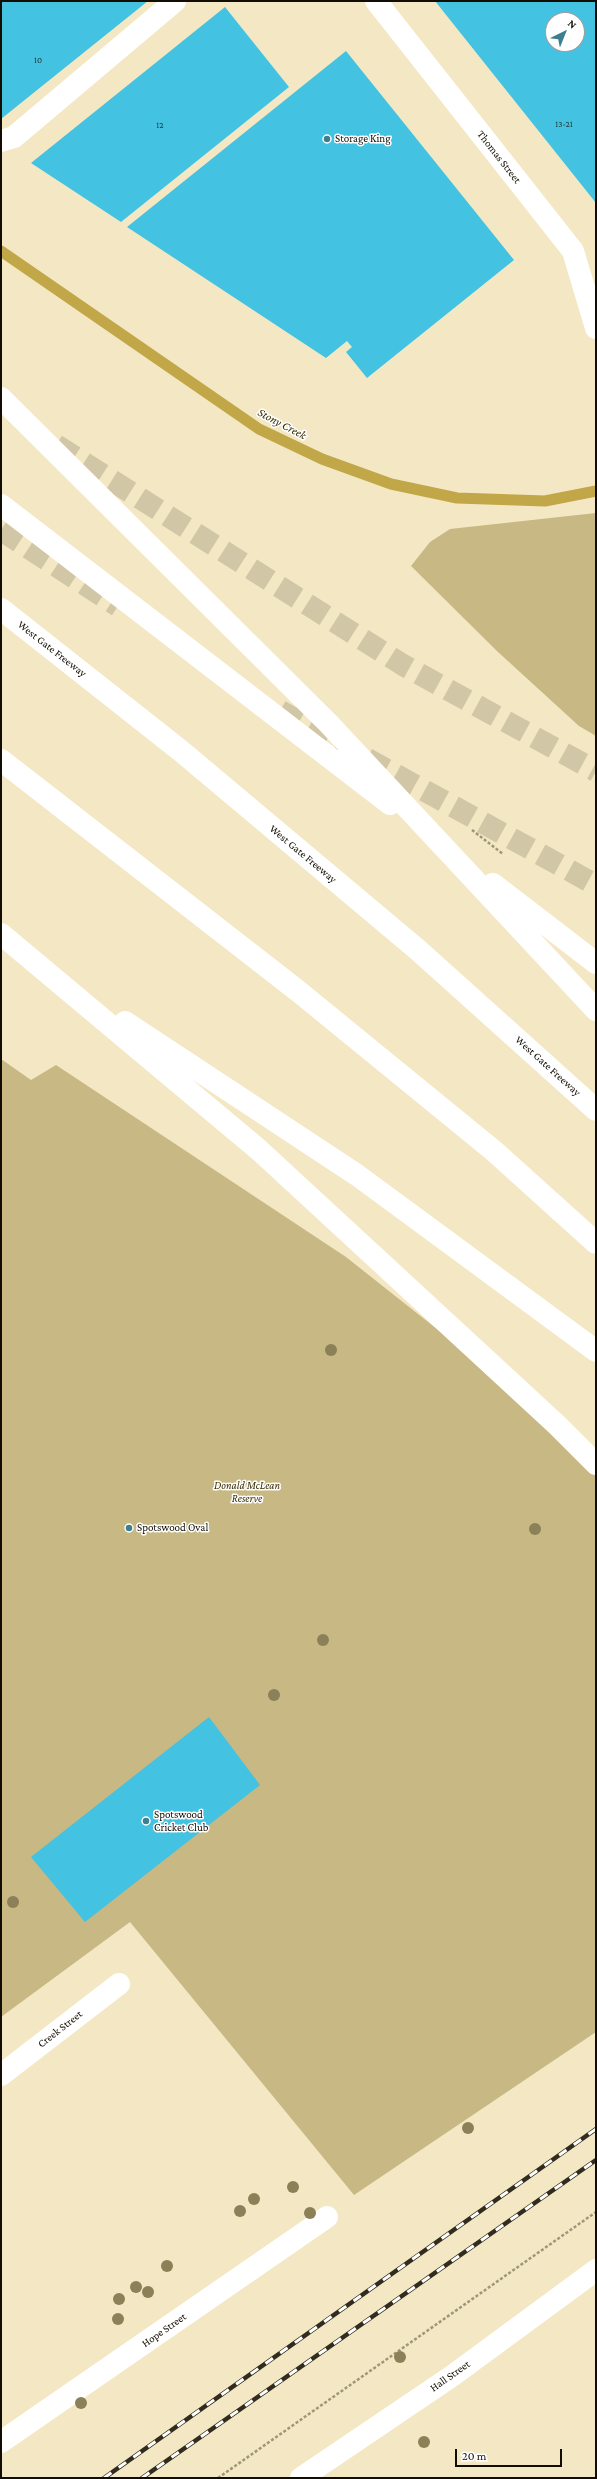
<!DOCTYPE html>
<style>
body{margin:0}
#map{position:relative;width:597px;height:2479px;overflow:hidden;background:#f3e8c3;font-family:"Crimson Pro",serif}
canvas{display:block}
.frame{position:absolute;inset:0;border:2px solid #110d02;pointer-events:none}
.north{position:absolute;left:545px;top:12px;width:40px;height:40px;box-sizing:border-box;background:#fff;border:1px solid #a09e9a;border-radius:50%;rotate:43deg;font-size:11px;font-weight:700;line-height:16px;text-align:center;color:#110d02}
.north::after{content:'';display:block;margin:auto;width:14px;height:18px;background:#3d7f90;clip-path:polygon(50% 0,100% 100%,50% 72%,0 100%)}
.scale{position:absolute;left:455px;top:2449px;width:107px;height:18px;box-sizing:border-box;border:2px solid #110d02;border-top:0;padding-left:5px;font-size:12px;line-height:14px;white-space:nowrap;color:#110d02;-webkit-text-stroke:3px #fff;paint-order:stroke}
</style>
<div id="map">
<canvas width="597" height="2479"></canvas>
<div class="frame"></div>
<div class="north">N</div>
<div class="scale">20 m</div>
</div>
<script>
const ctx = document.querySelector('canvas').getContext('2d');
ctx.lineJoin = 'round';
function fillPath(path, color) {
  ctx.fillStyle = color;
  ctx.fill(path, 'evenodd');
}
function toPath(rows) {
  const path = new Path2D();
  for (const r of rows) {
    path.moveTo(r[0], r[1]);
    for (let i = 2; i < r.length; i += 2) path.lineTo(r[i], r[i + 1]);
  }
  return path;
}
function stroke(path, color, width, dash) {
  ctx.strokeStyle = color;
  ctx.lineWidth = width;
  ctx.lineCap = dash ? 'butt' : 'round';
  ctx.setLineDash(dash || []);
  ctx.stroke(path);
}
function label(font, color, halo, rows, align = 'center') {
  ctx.font = font + ' "Crimson Pro",serif';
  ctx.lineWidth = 3;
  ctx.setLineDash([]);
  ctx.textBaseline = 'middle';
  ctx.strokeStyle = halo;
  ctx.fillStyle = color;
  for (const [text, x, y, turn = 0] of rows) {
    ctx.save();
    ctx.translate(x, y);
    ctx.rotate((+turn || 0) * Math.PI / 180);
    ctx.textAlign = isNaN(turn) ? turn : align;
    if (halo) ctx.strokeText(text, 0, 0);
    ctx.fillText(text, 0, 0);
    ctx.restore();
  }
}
fillPath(toPath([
 [596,513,596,736,579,726,498,652,411,566,430,542,450,529],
 [1,1059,31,1080,56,1065,346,1257,596,1455,596,2032,354,2195,130,1922,1,2017]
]), '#c7b884');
stroke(toPath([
 [1,251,259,429,322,459,391,484,457,498,545,501,596,491]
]), '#c1a748', 11);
fillPath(toPath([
 [1,1,148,1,1,119],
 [435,1,596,1,596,203],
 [553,20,577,20,577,44,553,44],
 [225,7,289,87,121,222,31,163],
 [346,51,514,260,367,378,346,352,352,347,347,341,326,358,127,227],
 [209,1717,260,1785,85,1922,31,1857]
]), '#43c2e2');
stroke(toPath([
 [56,445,403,665,596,771],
 [1,530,118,606],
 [280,711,596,885]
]), '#d1c7a6', 22, [22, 11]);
stroke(toPath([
 [472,830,503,854],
 [218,2478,596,2212]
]), '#9e967b', 2.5, [3, 2]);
stroke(toPath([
 [376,1,573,251,596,328],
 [1,141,14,137,175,1],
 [1,2075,119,1984],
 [1,2442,327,2217],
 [301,2478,452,2376,596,2270]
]), '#fff', 22);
stroke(toPath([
 [1,398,329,724,596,1010],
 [1,505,390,804],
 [1,609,181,751,418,950,596,1110],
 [1,760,298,991,494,1151,596,1243],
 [493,884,596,963],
 [1,934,259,1150,557,1425,596,1464],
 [125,1022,357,1175,596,1351]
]), '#fff', 22);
const rail = toPath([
 [104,2478,596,2129],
 [142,2478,596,2160]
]);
stroke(rail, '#312c1d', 4.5);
stroke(rail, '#fff', 3, [9]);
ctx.fillStyle = '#8b8058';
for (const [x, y] of [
 [331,1350],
 [535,1529],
 [323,1640],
 [274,1695],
 [13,1902],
 [468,2128],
 [293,2187],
 [254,2199],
 [240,2211],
 [310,2213],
 [167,2266],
 [136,2287],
 [148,2292],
 [119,2299],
 [118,2319],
 [400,2357],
 [81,2403],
 [424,2442]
]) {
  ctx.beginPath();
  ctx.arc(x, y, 6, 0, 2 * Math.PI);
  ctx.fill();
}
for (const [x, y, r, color] of [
 [327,139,4,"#3d7f90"],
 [129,1528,4,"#3d7f90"],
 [146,1821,4,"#3d7f90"]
]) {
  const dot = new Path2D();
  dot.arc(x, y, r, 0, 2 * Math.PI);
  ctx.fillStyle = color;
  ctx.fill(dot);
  stroke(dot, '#fff', 1.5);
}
label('9px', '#1e3a3a', null, [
 ["10",38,60],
 ["13-21",564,124],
 ["12",160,125]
]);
label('11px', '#110d02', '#fff', [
 ["Storage King",335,139],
 ["Spotswood Oval",137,1528],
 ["Spotswood",154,1815],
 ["Cricket Club",154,1828]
], 'left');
label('11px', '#110d02', '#fff', [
 ["Thomas Street",499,157,52],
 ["West Gate Freeway",52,649,38],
 ["West Gate Freeway",303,854,40],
 ["West Gate Freeway",548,1066,42],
 ["Creek Street",60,2029,-38],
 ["Hope Street",164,2330,-35],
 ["Hall Street",450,2376,-35]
]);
label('italic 11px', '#362b01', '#fff', [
 ["Donald McLean",247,1486],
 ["Reserve",247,1499]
]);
label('italic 12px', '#382d03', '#fff', [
 ["Stony Creek",282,424,28]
]);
</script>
